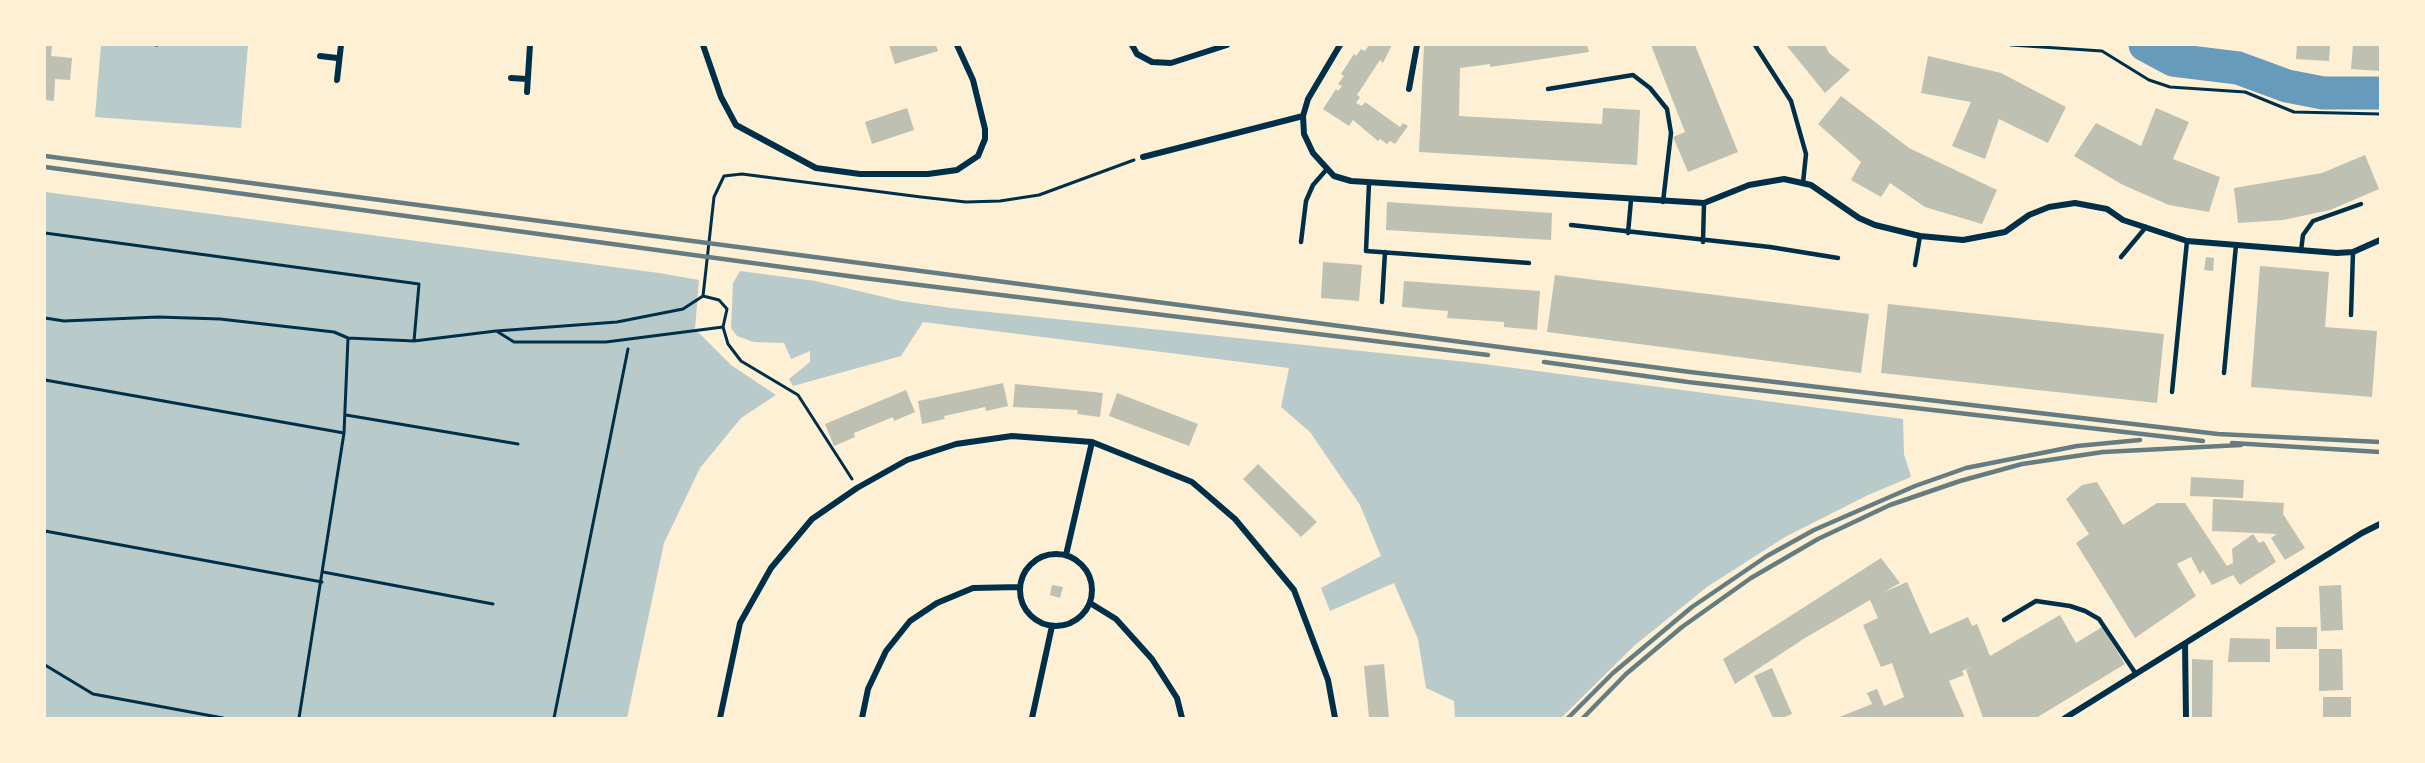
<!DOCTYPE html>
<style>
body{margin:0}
#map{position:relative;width:2425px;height:763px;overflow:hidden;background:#fdf0d5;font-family:Raleway,sans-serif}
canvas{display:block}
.frame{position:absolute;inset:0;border:46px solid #fdf0d5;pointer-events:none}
</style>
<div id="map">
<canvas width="2425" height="763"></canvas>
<div class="frame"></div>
</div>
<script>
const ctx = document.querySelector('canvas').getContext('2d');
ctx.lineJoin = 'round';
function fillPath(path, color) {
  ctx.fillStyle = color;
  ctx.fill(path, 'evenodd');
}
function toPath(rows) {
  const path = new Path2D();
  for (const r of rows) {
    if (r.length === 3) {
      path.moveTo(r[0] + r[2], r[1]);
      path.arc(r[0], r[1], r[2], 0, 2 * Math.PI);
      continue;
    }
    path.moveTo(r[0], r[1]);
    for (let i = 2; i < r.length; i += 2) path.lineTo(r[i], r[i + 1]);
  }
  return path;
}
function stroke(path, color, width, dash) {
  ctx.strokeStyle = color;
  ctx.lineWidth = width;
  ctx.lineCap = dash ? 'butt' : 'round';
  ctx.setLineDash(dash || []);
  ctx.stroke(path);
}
fillPath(toPath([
 [101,45,248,45,241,128,95,117],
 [45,192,659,273,699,280,695,329,731,365,776,395,741,418,700,468,664,543,627,718,45,718],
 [740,271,816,281,901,301,951,308,1476,363,1903,419,1904,454,1911,477,1868,495,1785,537,1707,587,1635,645,1561,718,1455,718,1454,701,1426,688,1418,639,1394,583,1330,611,1321,588,1381,556,1360,505,1310,432,1281,407,1289,368,923,322,901,356,793,386,789,379,810,362,810,351,791,359,784,343,754,342,737,336,731,328,733,283]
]), '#b9caca');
stroke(toPath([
 [2145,45,2173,60,2238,68,2287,86,2323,93,2380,93]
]), '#669bbc', 33);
fillPath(toPath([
 [45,45,52,45,51,56,72,58,70,80,55,79,54,101,45,100],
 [889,45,936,45,938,51,895,64],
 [1369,45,1392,45,1383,63,1380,60,1357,95,1360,97,1356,103,1362,106,1365,102,1400,127,1403,123,1408,126,1395,144,1390,141,1387,144,1380,139,1378,141,1353,120,1349,126,1323,109,1336,89,1338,91,1342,86,1338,84,1344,76,1341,74,1354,54,1356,56,1361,49,1365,51],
 [1424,45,1587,45,1589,52,1490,67,1490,64,1460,68,1459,116,1602,124,1603,108,1640,110,1637,165,1419,152],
 [1651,45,1695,45,1738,152,1688,172,1673,137,1685,132],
 [1786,45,1825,45,1829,53,1850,70,1825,93],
 [2297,45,2330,45,2329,61,2296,59],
 [2353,45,2380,45,2380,71,2351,69],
 [1928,56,2001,73,2066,107,2048,143,1999,119,1985,159,1952,146,1971,102,1921,93],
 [1841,96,1909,148,1997,190,1982,224,1925,207,1890,183,1881,197,1851,180,1861,162,1818,124],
 [907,108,914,130,872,144,865,122],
 [2156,108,2189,122,2173,159,2220,177,2209,212,2169,205,2123,185,2074,156,2096,123,2141,146],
 [2365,155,2379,189,2330,210,2283,220,2238,223,2234,188,2322,173],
 [1387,202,1552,213,1551,240,1386,230],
 [2206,257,2214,258,2213,271,2204,270],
 [1323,262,1362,265,1359,301,1321,298],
 [2260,266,2329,272,2325,327,2377,331,2372,397,2251,387],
 [1555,275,1869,314,1861,373,1547,332],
 [1404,281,1540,291,1537,330,1504,327,1504,322,1447,318,1448,311,1402,307],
 [1888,304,2164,334,2157,403,1881,373],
 [1003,383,1008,406,986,411,985,407,944,416,945,419,922,424,918,401],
 [1015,384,1103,393,1100,417,1077,414,1078,410,1013,407],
 [906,390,915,412,894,421,893,417,854,433,855,437,834,446,825,424],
 [1117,393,1198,424,1189,446,1109,416],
 [1258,464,1317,522,1301,537,1243,479],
 [2191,477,2244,480,2243,498,2190,496],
 [2097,482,2123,525,2157,503,2185,503,2227,566,2233,563,2232,549,2253,534,2259,543,2264,541,2276,562,2240,585,2233,575,2212,585,2203,570,2200,574,2191,557,2177,564,2196,596,2135,638,2076,543,2089,534,2066,499,2082,485],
 [2213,499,2284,503,2283,514,2305,548,2285,560,2271,538,2277,534,2212,531],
 [1881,558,1900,583,1882,593,1907,582,1930,634,1968,617,1972,626,1977,624,1990,656,2060,615,2076,643,2102,627,2125,664,2036,718,1983,718,1966,670,1973,666,1962,671,1964,675,1949,681,1965,718,1837,718,1872,704,1867,693,1877,689,1884,706,1904,697,1892,663,1881,667,1863,625,1878,618,1870,600,1805,638,1735,684,1723,659],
 [1052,585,1063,587,1060,598,1050,595],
 [2341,585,2343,630,2321,631,2319,586],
 [2276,627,2317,627,2317,649,2276,649],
 [2230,638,2270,639,2270,662,2228,662],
 [2319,649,2342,649,2343,690,2319,691],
 [2192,659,2213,660,2212,718,2192,718],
 [1384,664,1389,718,1369,718,1364,666],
 [1772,668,1792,714,1782,718,1773,718,1754,676],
 [2323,697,2351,697,2351,718,2323,718]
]), '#bec0b2');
stroke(toPath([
 [156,45,157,45],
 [2011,45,2102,51,2149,80,2170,87,2245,92,2294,112,2380,114],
 [45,233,419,284,414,341],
 [703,296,714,197,724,176,742,174,921,197,966,202,1000,201,1039,195,1134,160],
 [45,318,64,321,158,317,220,319,334,332,348,338,414,341,496,331,617,322,683,309,703,296,719,300,727,309,723,327,728,344,741,361,798,395,852,479],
 [498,332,514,342,606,342,723,327],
 [45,380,344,433],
 [346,415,518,444],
 [45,531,322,582],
 [323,572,493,604],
 [45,665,93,694,223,718],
 [299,718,344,433,348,338],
 [554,718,628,349]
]), '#003049', 3);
stroke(toPath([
 [1755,45,1791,101,1806,154,1803,183],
 [1548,89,1633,75,1650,88,1667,109,1671,133,1663,202],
 [1369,183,1366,251,1529,263],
 [1571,225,1770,247,1838,258],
 [1628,233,1631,200],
 [1301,242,1306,201,1313,185,1327,169],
 [1703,242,1704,203],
 [2301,251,2303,235,2313,221,2361,204],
 [2121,257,2146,227],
 [1915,265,1920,236],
 [1382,302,1385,252],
 [2351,315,2353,252],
 [2224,373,2236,245],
 [2172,392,2187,241],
 [2004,620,2036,601,2070,606,2085,611,2099,619,2136,674]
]), '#003049', 4.5);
stroke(toPath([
 [703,45,721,97,736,125,816,168,860,174,928,174,957,170,978,156,985,139,985,129,973,80,957,45],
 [1132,45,1137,54,1152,62,1171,63,1227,45],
 [1340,45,1308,99,1303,116,1304,134,1313,153,1323,164,1334,176,1351,181,1704,203,1749,185,1784,179,1811,185,1859,218,1875,225,1920,236,1963,240,2005,232,2029,215,2049,207,2075,203,2107,209,2123,220,2187,241,2337,253,2353,252,2380,240],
 [320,56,337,58],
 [511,78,527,79],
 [337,80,341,45],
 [1409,89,1417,45],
 [527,92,530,45],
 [1143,157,1303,116],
 [1056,590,36],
 [1066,555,1092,442],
 [1090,603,1116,619,1152,659,1177,698,1182,718],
 [2185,644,2186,718],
 [720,718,740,623,771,568,812,519,857,488,907,460,956,444,1012,436,1092,442,1192,482,1235,519,1294,590,1328,680,1335,718],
 [862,718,868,689,886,651,910,621,937,603,973,588,1020,587],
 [1032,718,1052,626],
 [2065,718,2362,533,2380,524]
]), '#003049', 6);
stroke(toPath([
 [45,156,1690,372,2218,434,2380,442],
 [45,167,863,278,1488,355],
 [1544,362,1688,382,2203,441],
 [2232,443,2380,452],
 [1568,718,1613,673,1692,607,1767,556,1814,530,1915,486,1966,468,2077,446,2140,440],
 [1583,718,1626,674,1682,627,1751,578,1818,539,1890,505,1960,481,2022,464,2103,452,2241,445]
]), '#657d81', 4.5);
</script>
